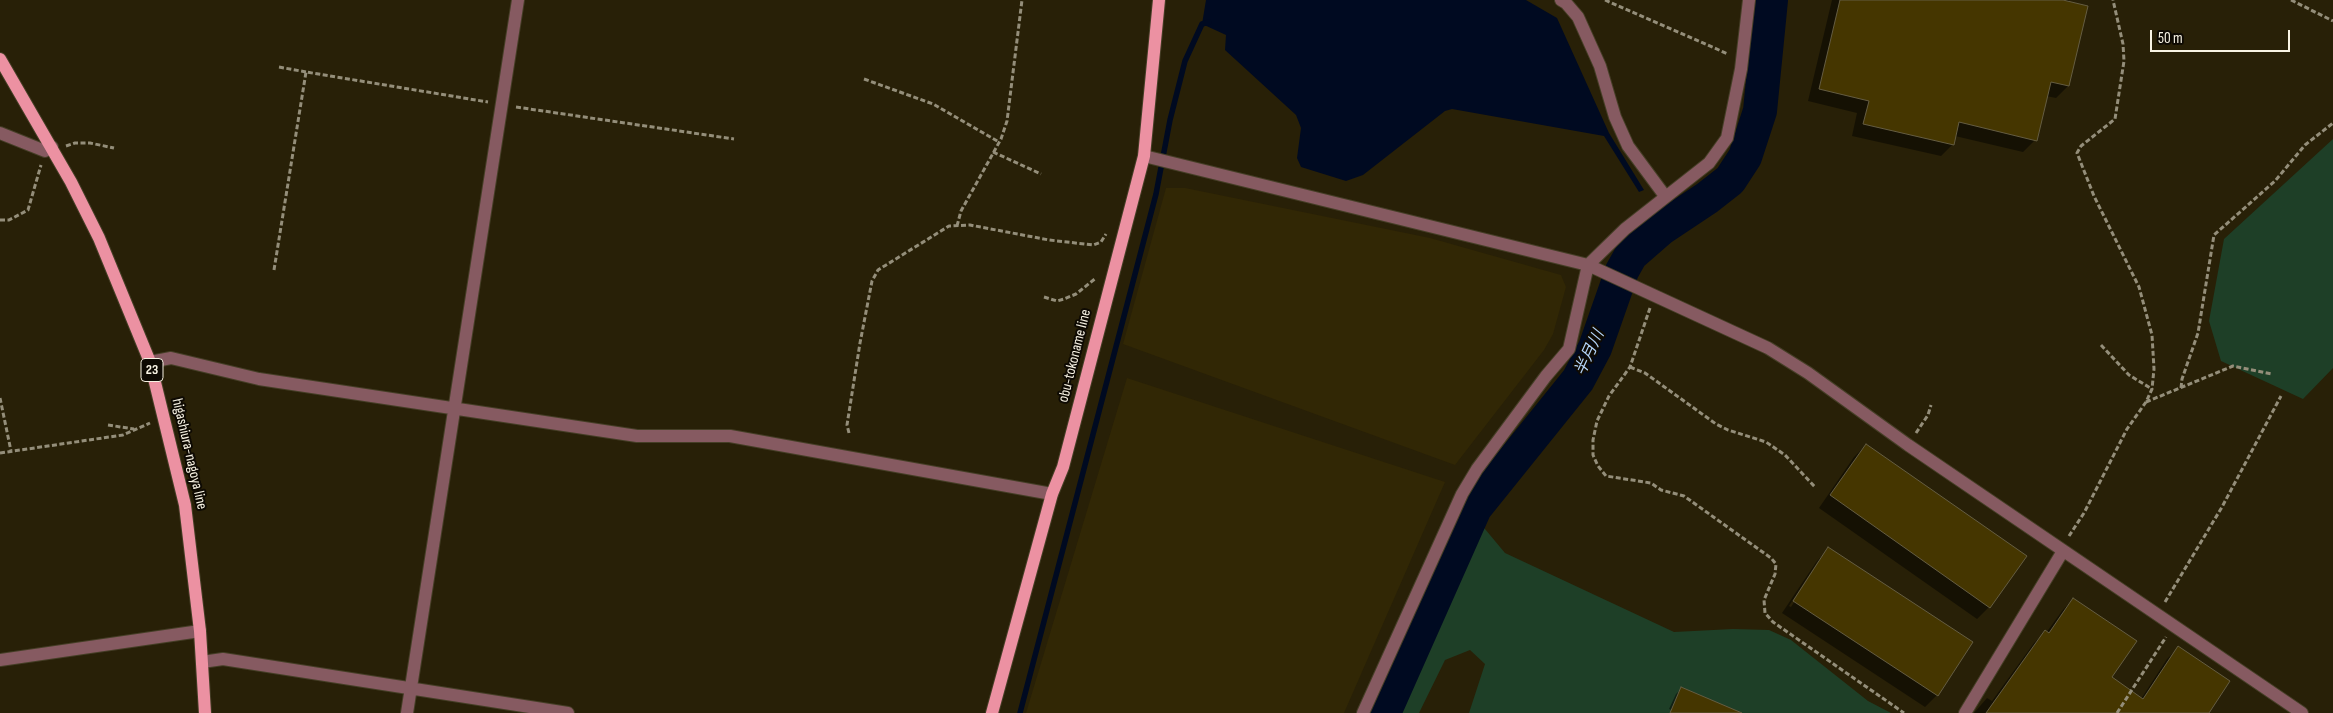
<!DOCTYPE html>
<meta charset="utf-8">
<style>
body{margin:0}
#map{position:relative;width:2333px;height:713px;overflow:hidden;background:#282007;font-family:"Sofia Sans Condensed",sans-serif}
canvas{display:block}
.scale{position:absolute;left:2150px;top:30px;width:140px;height:22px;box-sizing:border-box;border:2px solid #f8f3e4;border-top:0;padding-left:6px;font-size:15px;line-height:18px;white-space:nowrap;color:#f8f3e4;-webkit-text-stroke:4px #0e0a03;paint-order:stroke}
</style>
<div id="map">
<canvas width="2333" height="713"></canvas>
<div class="scale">50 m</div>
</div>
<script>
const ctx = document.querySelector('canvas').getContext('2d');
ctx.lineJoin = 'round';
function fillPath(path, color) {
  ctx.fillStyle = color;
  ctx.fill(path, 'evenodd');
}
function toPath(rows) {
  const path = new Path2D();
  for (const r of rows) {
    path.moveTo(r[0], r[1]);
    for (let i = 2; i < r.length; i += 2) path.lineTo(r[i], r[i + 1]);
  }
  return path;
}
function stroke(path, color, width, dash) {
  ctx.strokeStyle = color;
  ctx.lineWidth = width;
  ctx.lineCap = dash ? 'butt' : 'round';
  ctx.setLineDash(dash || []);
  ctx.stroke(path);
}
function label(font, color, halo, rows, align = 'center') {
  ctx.font = font + ' "Sofia Sans Condensed","Noto Sans JP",sans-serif';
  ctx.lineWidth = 4;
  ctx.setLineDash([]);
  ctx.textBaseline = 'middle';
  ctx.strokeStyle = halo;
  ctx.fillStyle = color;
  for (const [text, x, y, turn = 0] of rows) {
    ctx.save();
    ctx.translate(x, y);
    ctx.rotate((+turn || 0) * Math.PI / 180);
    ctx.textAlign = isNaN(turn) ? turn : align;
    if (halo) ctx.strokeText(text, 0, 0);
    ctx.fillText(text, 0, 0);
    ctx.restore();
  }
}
fillPath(toPath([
 [1166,188,1185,188,1430,238,1561,275,1566,287,1553,334,1544,350,1455,465,1123,344],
 [1127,378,1445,482,1344,713,1026,713]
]), '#312705');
fillPath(toPath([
 [2333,139,2333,368,2303,399,2221,361,2209,321,2224,239],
 [1475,517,1505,553,1674,632,1733,629,1769,630,1791,640,1868,701,1891,713,1469,713,1485,664,1470,650,1445,660,1419,713,1391,713]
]), '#1e3f27');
fillPath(toPath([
 [1206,0,1526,0,1557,18,1609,133,1644,190,1639,192,1604,136,1452,109,1445,111,1363,175,1346,181,1301,167,1297,158,1301,128,1296,115,1225,50,1226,35,1202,24]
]), '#000a21');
fillPath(toPath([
 [1832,0,2069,0,2068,86,2056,98,2046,96,2035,140,2023,152,1955,136,1953,144,1941,156,1852,136,1857,113,1808,101],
 [1866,445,1989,607,1977,619,1819,508,1854,457],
 [1829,549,1937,695,1925,707,1782,613,1817,561],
 [1818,561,1821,561,1791,607,1789,606],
 [2073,599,2110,678,2141,699,2167,659,2178,648,2207,713,1974,713,1987,698,1992,701,2034,643,2045,632,2046,633,2062,611],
 [1682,688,1713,713,1679,713,1669,709,1676,694]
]), '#0007');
stroke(toPath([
 [1020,713,1156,194,1170,120,1185,61,1202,24,1209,22]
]), '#000a21', 5.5);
stroke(toPath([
 [1384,713,1475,508,1578,380,1595,348,1622,271,1631,255,1662,228,1707,198,1730,180,1745,157,1760,111,1771,0]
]), '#000a21', 34);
const building = toPath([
 [1840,0,2063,0,2088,6,2069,86,2051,82,2037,141,1959,122,1954,145,1863,124,1869,101,1819,89,1840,0],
 [1866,444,2027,556,1990,608,1830,495,1866,444],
 [1828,547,1973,642,1938,696,1793,601,1828,547],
 [2073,598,2137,641,2112,677,2143,699,2178,646,2230,681,2209,713,1986,713,2045,630,2049,633,2073,598],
 [1681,687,1742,713,1670,713,1681,687]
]);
fillPath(building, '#453600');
stroke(building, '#655d42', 1);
const minor = toPath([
 [1561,0,1566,3,1578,17,1600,66,1615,117,1628,146,1665,196],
 [0,133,45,151,52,147],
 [1144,156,1588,265,1768,348,1808,373,1908,445,2302,713],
 [150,362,171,358,259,379,637,436,730,436,1052,494],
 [0,660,200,631],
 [202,662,223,659,568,713],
 [407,713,518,0],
 [1363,713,1462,494,1477,469,1546,376,1569,349,1588,265,1625,229,1709,163,1727,138,1741,69,1749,0],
 [1965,713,2063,551]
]);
const major = toPath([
 [0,59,71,182,99,238,150,362,185,505,200,631,205,713],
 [992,713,1052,494,1063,467,1144,156,1159,0]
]);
stroke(minor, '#453e26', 14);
stroke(major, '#453e26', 14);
stroke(toPath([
 [1605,0,1728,54],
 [2291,0,2333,21],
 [279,67,306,72],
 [864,79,933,104,999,142],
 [516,107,734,139],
 [66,146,75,143,90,143,114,148],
 [993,152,1041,174],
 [0,220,9,220,28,210,41,165],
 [957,226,961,211,1001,139,1007,121,1022,0],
 [274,270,306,72,488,102],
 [1044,297,1057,301,1064,299,1076,294,1096,278],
 [1650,308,1630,367,1609,396,1597,421,1593,440,1593,455,1598,466,1606,476,1651,483,1661,490,1684,496,1771,558,1776,564,1775,574,1764,600,1765,613,1773,622,1904,713],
 [2101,345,2129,375,2152,389],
 [1630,367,1645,373,1716,424,1728,430,1766,442,1785,455,1815,487],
 [2181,388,2182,379,2198,333,2214,235,2275,181,2305,145,2333,123],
 [0,398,11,451],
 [2146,402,2233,366,2272,374],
 [108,425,134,429],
 [849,433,847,425,860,343,872,281,878,270,949,226,970,225,1049,240,1093,245,1101,242,1106,234],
 [1916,433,1928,415,1931,405],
 [0,453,123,435,150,423],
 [2069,536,2084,513,2127,429,2146,402,2152,389,2154,369,2152,335,2139,287,2094,196,2077,153,2081,146,2115,119,2124,61,2123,44,2113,0],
 [2165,602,2222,507,2281,396],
 [2117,713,2166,637]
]), '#948e7a', 3, [5, 2.5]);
stroke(minor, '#865a61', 12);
stroke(major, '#ec91a2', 12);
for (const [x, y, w] of [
 [152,370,22]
]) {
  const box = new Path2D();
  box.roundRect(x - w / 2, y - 11.5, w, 23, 4);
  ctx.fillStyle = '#0e0a03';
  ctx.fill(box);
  stroke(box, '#f8f3e4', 1);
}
label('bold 14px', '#f8f3e4', null, [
 ["23",152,370]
]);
label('15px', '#f8f3e4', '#0e0a03', [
 ["obu-tokoname line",1075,356,-76],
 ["higashiura-nagoya line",189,454,77]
]);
label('italic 16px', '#b4d4f8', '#0e0a03', [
 ["半月川",1590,353,-65]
]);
</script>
